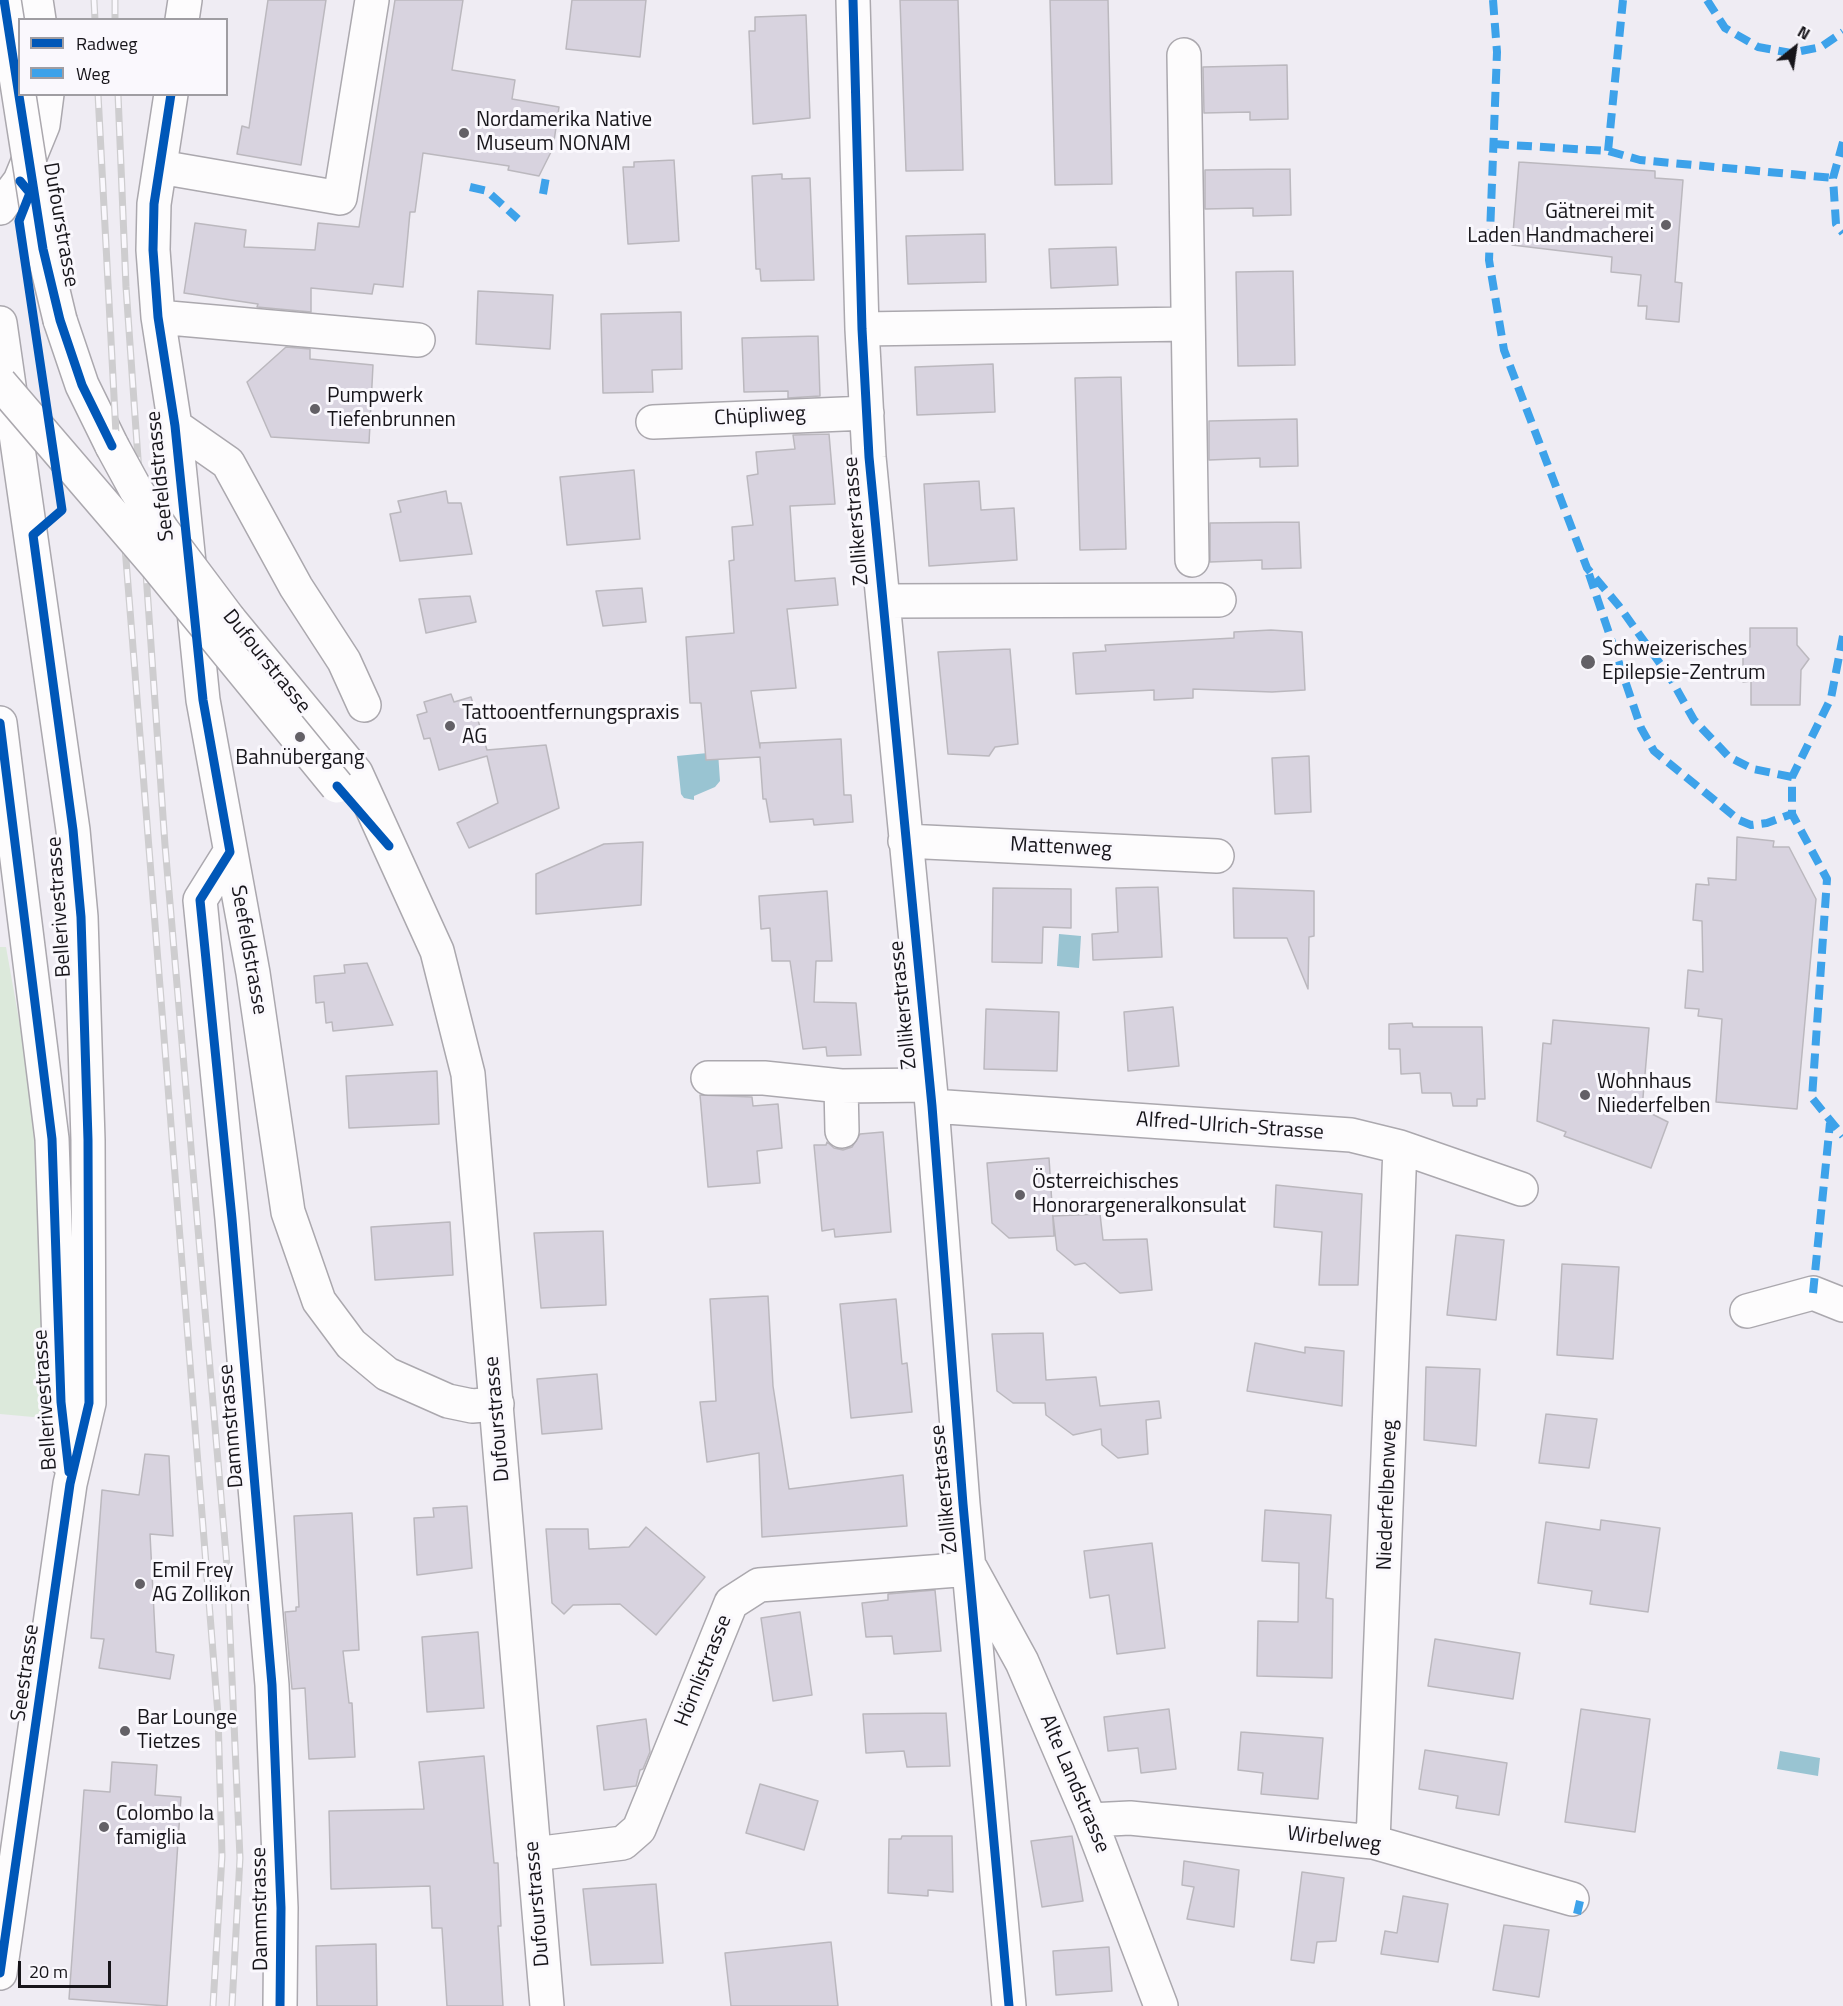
<!DOCTYPE html>
<meta charset="utf-8">
<style>
body{margin:0}
#map{position:relative;width:1843px;height:2006px;overflow:hidden;background:#efecf3;font-family:"Titillium Web",sans-serif}
canvas{display:block}
.legend{position:absolute;left:18px;top:18px;width:210px;height:78px;box-sizing:border-box;background:#faf8fd;border:2px solid #9f9da2;margin:0;padding:8px 10px;list-style:none;font-size:18px;color:#17151a}
.legend li{display:flex;align-items:center;gap:12px;height:30px}
.legend b{width:30px;border:2px solid #9f9da2}
.north{position:absolute;left:1765px;top:18px;width:60px;height:60px;-webkit-text-stroke:4px #faf8fd;paint-order:stroke;rotate:30deg;font-size:16px;font-weight:700;line-height:24px;text-align:center;color:#17151a}
.north::after{content:'';display:block;margin:auto;width:21px;height:27px;background:#17151a;clip-path:polygon(50% 0,100% 100%,50% 72%,0 100%)}
.scale{position:absolute;left:18px;top:1961px;width:93px;height:27px;box-sizing:border-box;border:3px solid #17151a;border-top:0;padding-left:8px;font-size:18px;line-height:21px;white-space:nowrap;color:#17151a;-webkit-text-stroke:4px #faf8fd;paint-order:stroke}
</style>
<div id="map">
<canvas width="1843" height="2006"></canvas>
<ul class="legend">
<li><b style="height:8px;background:#0057b8"></b>Radweg</li>
<li><b style="height:8px;background:#3da2ea"></b>Weg</li>
</ul>
<div class="north">N</div>
<div class="scale">20 m</div>
</div>
<script>
const ctx = document.querySelector('canvas').getContext('2d');
ctx.lineJoin = 'round';
function fillPath(path, color) {
  ctx.fillStyle = color;
  ctx.fill(path, 'evenodd');
}
function toPath(rows) {
  const path = new Path2D();
  for (const r of rows) {
    path.moveTo(r[0], r[1]);
    for (let i = 2; i < r.length; i += 2) path.lineTo(r[i], r[i + 1]);
  }
  return path;
}
function stroke(path, color, width, dash) {
  ctx.strokeStyle = color;
  ctx.lineWidth = width;
  ctx.lineCap = dash ? 'butt' : 'round';
  ctx.setLineDash(dash || []);
  ctx.stroke(path);
}
function label(font, color, halo, rows, align = 'center') {
  ctx.font = font + ' "Titillium Web",sans-serif';
  ctx.lineWidth = 6;
  ctx.setLineDash([]);
  ctx.textBaseline = 'middle';
  ctx.strokeStyle = halo;
  ctx.fillStyle = color;
  for (const [text, x, y, turn = 0] of rows) {
    ctx.save();
    ctx.translate(x, y);
    ctx.rotate((+turn || 0) * Math.PI / 180);
    ctx.textAlign = isNaN(turn) ? turn : align;
    if (halo) ctx.strokeText(text, 0, 0);
    ctx.fillText(text, 0, 0);
    ctx.restore();
  }
}
fillPath(toPath([
 [0,947,6,947,44,1160,44,1418,0,1414]
]), '#dce9db');
fillPath(toPath([
 [718,752,720,781,715,787,694,796,694,800,684,798,681,794,677,756],
 [1059,934,1081,936,1079,968,1057,966],
 [1780,1751,1820,1758,1818,1776,1777,1769]
]), '#99c4d2');
const building = toPath([
 [268,0,326,0,301,165,237,154,242,126,249,128,268,0],
 [395,0,463,0,452,70,515,80,512,99,559,107,553,148,539,176,508,170,509,166,423,153,415,212,410,212,403,287,374,284,372,294,311,288,311,312,257,307,258,304,184,293,195,223,246,230,244,247,315,250,318,223,359,227,395,0],
 [572,0,646,0,640,57,566,49,572,0],
 [900,0,958,0,963,170,906,171,900,0],
 [1050,0,1108,0,1112,184,1055,185,1050,0],
 [806,15,810,118,753,124,749,31,755,31,755,17,806,15],
 [1287,65,1288,119,1250,120,1250,112,1204,113,1203,67,1287,65],
 [674,160,679,241,628,244,623,167,634,167,634,162,674,160],
 [1519,162,1655,171,1655,178,1683,180,1675,282,1682,283,1679,322,1646,319,1647,306,1638,306,1641,275,1611,272,1612,257,1512,245,1519,162],
 [1290,169,1291,215,1253,216,1253,208,1205,209,1205,170,1290,169],
 [782,174,782,179,810,178,814,280,761,281,760,269,756,269,752,176,782,174],
 [985,234,986,282,908,284,906,236,985,234],
 [1116,247,1118,285,1051,288,1049,249,1116,247],
 [1293,271,1295,365,1238,366,1236,272,1293,271],
 [478,291,553,295,550,349,476,344,478,291],
 [681,312,682,369,652,370,653,392,603,393,601,314,681,312],
 [818,336,820,396,788,398,788,391,744,392,742,338,818,336],
 [286,347,310,349,310,359,373,365,369,443,271,437,247,382,286,347],
 [993,364,995,412,917,415,915,367,993,364],
 [1121,377,1126,549,1080,550,1075,378,1121,377],
 [1297,419,1298,466,1260,467,1260,458,1209,460,1209,421,1297,419],
 [829,434,835,504,790,506,795,581,835,578,838,605,787,609,796,688,751,691,760,748,760,743,841,739,844,795,851,795,853,822,814,825,813,819,770,822,766,799,763,799,760,757,706,760,701,703,690,703,686,637,734,633,729,561,734,560,732,527,753,525,747,476,758,474,756,452,795,449,793,435,829,434],
 [634,470,640,539,567,545,560,477,634,470],
 [979,481,981,510,1014,508,1017,560,929,566,924,484,979,481],
 [446,491,448,503,461,503,472,554,400,561,390,514,401,512,398,501,446,491],
 [1299,522,1301,568,1262,569,1262,560,1210,562,1210,523,1299,522],
 [642,588,646,622,603,626,596,591,642,588],
 [470,596,476,622,426,633,419,599,470,596],
 [1750,628,1797,628,1797,645,1809,659,1801,670,1800,705,1751,705,1751,681,1743,682,1743,648,1750,647,1750,628],
 [1271,630,1302,632,1305,690,1272,692,1193,689,1193,698,1154,700,1154,690,1076,694,1073,653,1106,651,1105,645,1234,638,1234,632,1271,630],
 [1010,649,1018,744,995,747,989,756,948,754,938,652,1010,649],
 [451,694,454,702,471,697,487,750,546,745,559,808,469,848,457,823,498,803,487,756,439,770,430,738,424,739,417,715,427,712,424,702,451,694],
 [1309,756,1311,812,1275,814,1272,758,1309,756],
 [1737,837,1774,841,1773,847,1789,847,1816,899,1797,1109,1716,1102,1722,1019,1698,1016,1699,1009,1685,1008,1688,970,1703,972,1702,921,1693,920,1696,884,1709,885,1708,878,1736,880,1737,837],
 [643,842,641,905,536,914,536,874,604,844,643,842],
 [1158,887,1162,957,1093,960,1092,934,1118,932,1116,888,1158,887],
 [993,888,1071,889,1071,928,1043,927,1042,963,992,962,993,888],
 [1233,888,1314,891,1314,936,1309,937,1308,989,1287,938,1234,938,1233,888],
 [827,891,832,961,816,961,814,1002,856,1003,861,1055,827,1056,826,1047,803,1049,790,961,772,961,770,928,761,929,759,896,827,891],
 [367,963,393,1025,333,1031,332,1022,326,1023,324,1002,316,1003,314,976,345,973,344,965,367,963],
 [1173,1007,1179,1066,1128,1071,1124,1012,1173,1007],
 [986,1009,1059,1012,1057,1071,984,1069,986,1009],
 [1553,1020,1649,1028,1642,1109,1668,1122,1651,1168,1564,1136,1566,1132,1537,1121,1543,1043,1551,1044,1553,1020],
 [1412,1023,1413,1027,1482,1027,1485,1099,1477,1099,1477,1106,1453,1106,1451,1093,1422,1093,1420,1073,1401,1074,1400,1049,1389,1049,1389,1024,1412,1023],
 [437,1071,439,1124,349,1128,346,1076,437,1071],
 [700,1095,752,1097,753,1106,778,1104,782,1148,757,1151,760,1183,708,1187,700,1095],
 [883,1132,891,1232,835,1237,834,1229,822,1231,814,1145,826,1145,827,1142,834,1148,843,1150,852,1147,860,1134,883,1132],
 [1049,1158,1054,1236,1009,1238,992,1223,987,1163,1049,1158],
 [1276,1185,1362,1194,1358,1285,1319,1285,1322,1232,1274,1227,1276,1185],
 [1100,1214,1103,1240,1147,1239,1152,1290,1120,1293,1085,1263,1075,1265,1057,1250,1053,1216,1100,1214],
 [450,1222,453,1275,375,1280,371,1227,450,1222],
 [603,1231,606,1305,541,1308,534,1233,603,1231],
 [1456,1235,1504,1240,1496,1320,1447,1315,1456,1235],
 [1562,1264,1619,1267,1613,1359,1557,1355,1562,1264],
 [768,1296,773,1386,789,1489,903,1475,907,1526,762,1537,759,1453,707,1462,700,1402,716,1401,710,1299,768,1296],
 [896,1299,902,1364,907,1363,912,1412,851,1418,840,1304,896,1299],
 [1043,1333,1046,1380,1096,1377,1100,1406,1159,1401,1161,1418,1146,1420,1148,1454,1118,1458,1102,1445,1101,1429,1073,1435,1046,1415,1045,1403,1013,1403,997,1391,992,1334,1043,1333],
 [1255,1343,1305,1353,1305,1347,1344,1351,1342,1406,1247,1391,1255,1343],
 [1426,1367,1480,1369,1476,1446,1424,1440,1426,1367],
 [597,1374,602,1429,542,1434,537,1379,597,1374],
 [1546,1414,1597,1419,1589,1468,1539,1463,1546,1414],
 [145,1454,169,1456,173,1536,150,1534,156,1652,174,1655,170,1679,99,1668,104,1639,91,1638,102,1490,139,1495,145,1454],
 [467,1506,472,1568,417,1575,414,1518,434,1517,433,1508,467,1506],
 [1265,1510,1331,1515,1326,1598,1333,1599,1332,1678,1257,1676,1258,1621,1298,1622,1299,1563,1262,1561,1265,1510],
 [352,1513,359,1650,343,1651,349,1703,352,1703,355,1757,309,1759,305,1688,292,1689,285,1612,296,1611,296,1607,299,1607,294,1516,352,1513],
 [1601,1520,1660,1528,1648,1612,1590,1604,1592,1591,1538,1583,1546,1522,1600,1530,1601,1520],
 [646,1527,705,1577,656,1635,620,1604,573,1605,564,1614,552,1603,546,1529,588,1529,589,1549,629,1547,646,1527],
 [1152,1543,1165,1648,1117,1654,1109,1595,1090,1598,1084,1551,1152,1543],
 [935,1590,941,1651,894,1654,892,1636,866,1637,862,1603,888,1600,888,1594,935,1590],
 [800,1612,812,1695,773,1701,761,1618,800,1612],
 [478,1632,484,1708,427,1712,422,1637,478,1632],
 [1435,1639,1520,1653,1513,1699,1428,1686,1435,1639],
 [1169,1709,1176,1769,1141,1773,1138,1748,1108,1751,1104,1717,1169,1709],
 [1581,1709,1650,1719,1635,1832,1565,1822,1581,1709],
 [946,1713,950,1766,907,1767,904,1751,866,1753,863,1714,946,1713],
 [646,1719,650,1752,643,1769,640,1770,636,1786,604,1790,597,1726,646,1719],
 [1241,1732,1323,1738,1318,1799,1261,1794,1263,1773,1238,1770,1241,1732],
 [1425,1750,1507,1763,1499,1815,1456,1808,1458,1796,1419,1789,1425,1750],
 [484,1756,494,1863,498,1863,501,1926,498,1926,503,2006,447,2006,442,1928,432,1928,430,1886,331,1889,329,1811,424,1809,419,1762,484,1756],
 [112,1762,157,1765,155,1795,181,1797,167,2006,69,1999,84,1790,110,1792,112,1762],
 [760,1784,818,1801,804,1850,746,1833,760,1784],
 [902,1836,952,1836,953,1892,928,1890,928,1896,888,1893,889,1839,901,1839,902,1836],
 [1072,1836,1083,1901,1042,1907,1031,1841,1072,1836],
 [1184,1861,1239,1870,1234,1927,1187,1919,1194,1887,1182,1885,1184,1861],
 [1302,1872,1344,1878,1336,1941,1317,1942,1314,1963,1291,1960,1302,1872],
 [656,1884,663,1963,591,1965,583,1889,656,1884],
 [1403,1896,1448,1904,1438,1962,1381,1954,1385,1931,1397,1933,1403,1896],
 [1504,1925,1549,1930,1539,1997,1493,1990,1504,1925],
 [831,1942,838,2006,731,2006,725,1953,831,1942],
 [376,1944,377,2006,317,2006,316,1946,376,1944],
 [1109,1947,1112,1991,1056,1995,1053,1951,1109,1947]
]);
fillPath(building, '#d8d3df');
stroke(building, '#bbb8be', 1.5);
const minor = toPath([
 [36,0,39,20],
 [853,0,862,329,869,457,932,1106,963,1504,1009,2006],
 [182,20,185,0],
 [1184,55,1192,560],
 [171,94,154,204,153,250,158,317,175,426,203,700,253,973,288,1212,319,1301,351,1344,387,1374,448,1401,472,1406,497,1404],
 [160,167,340,198,372,0],
 [0,208,20,181,43,125,47,94],
 [158,317,418,340],
 [862,329,1188,324],
 [653,422,867,413],
 [175,426,228,463,296,587,344,661,364,705],
 [883,601,1219,600],
 [905,841,1217,856],
 [230,852,200,900,232,1219,272,1685,281,1908,280,2006],
 [708,1078,764,1078,841,1086],
 [932,1106,1351,1135,1400,1147,1521,1189],
 [842,1131,841,1086,929,1085],
 [1747,1311,1813,1293,1843,1305],
 [1090,1820,1130,1818,1373,1842,1572,1899],
 [1373,1842,1400,1147],
 [534,1854,623,1843,639,1829,731,1603,759,1585,971,1569,1022,1662,1090,1820,1161,2006]
]);
const major = toPath([
 [60,320,82,385,112,446],
 [0,323,73,830,81,917,88,1140,89,1403,70,1484,0,1973],
 [229,619,356,773,437,951,468,1074,547,2006],
 [0,723,52,1139,61,1402,67,1461]
]);
stroke(minor, '#aba8ae', 36);
stroke(major, '#aba8ae', 36);
stroke(minor, '#fdfcfd', 33);
stroke(major, '#fdfcfd', 33);
const rail = toPath([
 [94,0,95,20],
 [115,0,115,20],
 [98,94,116,434,218,1715,222,1856,213,2006],
 [118,94,126,287,165,845,227,1566,240,1858,232,2006]
]);
stroke(rail, '#cecdcf', 7);
stroke(rail, '#faf8fd', 4.5, [14]);
const majorBridge = toPath([
 [4,0,43,249,60,320],
 [0,383,157,566,337,786],
 [112,446,136,490,163,531,229,619]
]);
stroke(majorBridge, '#aba8ae', 36, []);
stroke(majorBridge, '#fdfcfd', 33);
stroke(toPath([
 [1493,0,1497,52,1489,260,1504,350,1587,568,1619,606,1671,679,1694,720,1729,757,1753,769,1792,777],
 [1707,0,1725,28,1758,47,1791,53,1821,47,1843,32],
 [1843,142,1833,178,1836,224,1843,233],
 [1494,144,1608,151,1640,160,1833,178],
 [1608,151,1623,0],
 [470,187,487,191,518,219],
 [543,194,546,177],
 [1589,574,1641,728,1654,751,1739,820,1751,825,1767,823,1792,814],
 [1843,636,1831,698,1792,777,1792,814,1827,879,1812,1098,1843,1136],
 [1813,1293,1830,1123],
 [1577,1914,1580,1901]
]), '#3da2ea', 8, [15, 8]);
stroke(toPath([
 [4,0,43,249,60,320,82,385,112,446],
 [853,0,862,329,869,457,932,1106,963,1504,1009,2006],
 [171,94,154,204,153,250,158,317,175,426,203,700,230,852,200,900,232,1219,272,1685,281,1908,280,2006],
 [0,723,52,1139,61,1402,69,1472],
 [337,786,389,846],
 [0,1973,70,1484,89,1403,88,1140,81,917,73,830,33,535,62,510,19,221,30,193,20,181]
]), '#0057b8', 9);
for (const [x, y, r, color] of [
 [464,133,6,"#636066"],
 [1666,225,6,"#636066"],
 [315,409,6,"#636066"],
 [1588,662,8,"#636066"],
 [450,726,6,"#636066"],
 [300,737,6,"#636066"],
 [1585,1095,6,"#636066"],
 [1020,1195,6,"#636066"],
 [140,1584,6,"#636066"],
 [125,1731,6,"#636066"],
 [104,1827,6,"#636066"]
]) {
  const dot = new Path2D();
  dot.arc(x, y, r, 0, 2 * Math.PI);
  ctx.fillStyle = color;
  ctx.fill(dot);
  stroke(dot, '#faf8fd', 2);
}
label('21px', '#17151a', '#faf8fd', [
 ["Nordamerika Native",476,121],
 ["Museum NONAM",476,145],
 ["Gätnerei mit",1654,213,"right"],
 ["Laden Handmacherei",1654,237,"right"],
 ["Pumpwerk",327,397],
 ["Tiefenbrunnen",327,421],
 ["Schweizerisches",1602,650],
 ["Epilepsie-Zentrum",1602,674],
 ["Tattooentfernungspraxis",462,714],
 ["AG",462,738],
 ["Bahnübergang",300,759,"center"],
 ["Wohnhaus",1597,1083],
 ["Niederfelben",1597,1107],
 ["Österreichisches",1032,1183],
 ["Honorargeneralkonsulat",1032,1207],
 ["Emil Frey",152,1572],
 ["AG Zollikon",152,1596],
 ["Bar Lounge",137,1719],
 ["Tietzes",137,1743],
 ["Colombo la",116,1815],
 ["famiglia",116,1839]
], 'left');
label('21px', '#17151a', '#faf8fd', [
 ["Dufourstrasse",60,225,80],
 ["Chüpliweg",760,417,-3],
 ["Seefeldstrasse",161,476,-96],
 ["Zollikerstrasse",857,521,-95],
 ["Dufourstrasse",266,662,51],
 ["Mattenweg",1061,848,3],
 ["Bellerivestrasse",60,907,-94],
 ["Seefeldstrasse",248,950,80],
 ["Zollikerstrasse",904,1005,-96],
 ["Alfred-Ulrich-Strasse",1230,1127,4],
 ["Bellerivestrasse",46,1400,-94],
 ["Dufourstrasse",498,1419,-95],
 ["Dammstrasse",232,1426,-95],
 ["Zollikerstrasse",945,1489,-96],
 ["Niederfelbenweg",1388,1495,-88],
 ["Hörnlistrasse",704,1671,-68],
 ["Seestrasse",26,1673,-82],
 ["Alte Landstrasse",1074,1784,67],
 ["Wirbelweg",1334,1840,7],
 ["Dufourstrasse",538,1904,-95],
 ["Dammstrasse",261,1909,-91]
]);
</script>
